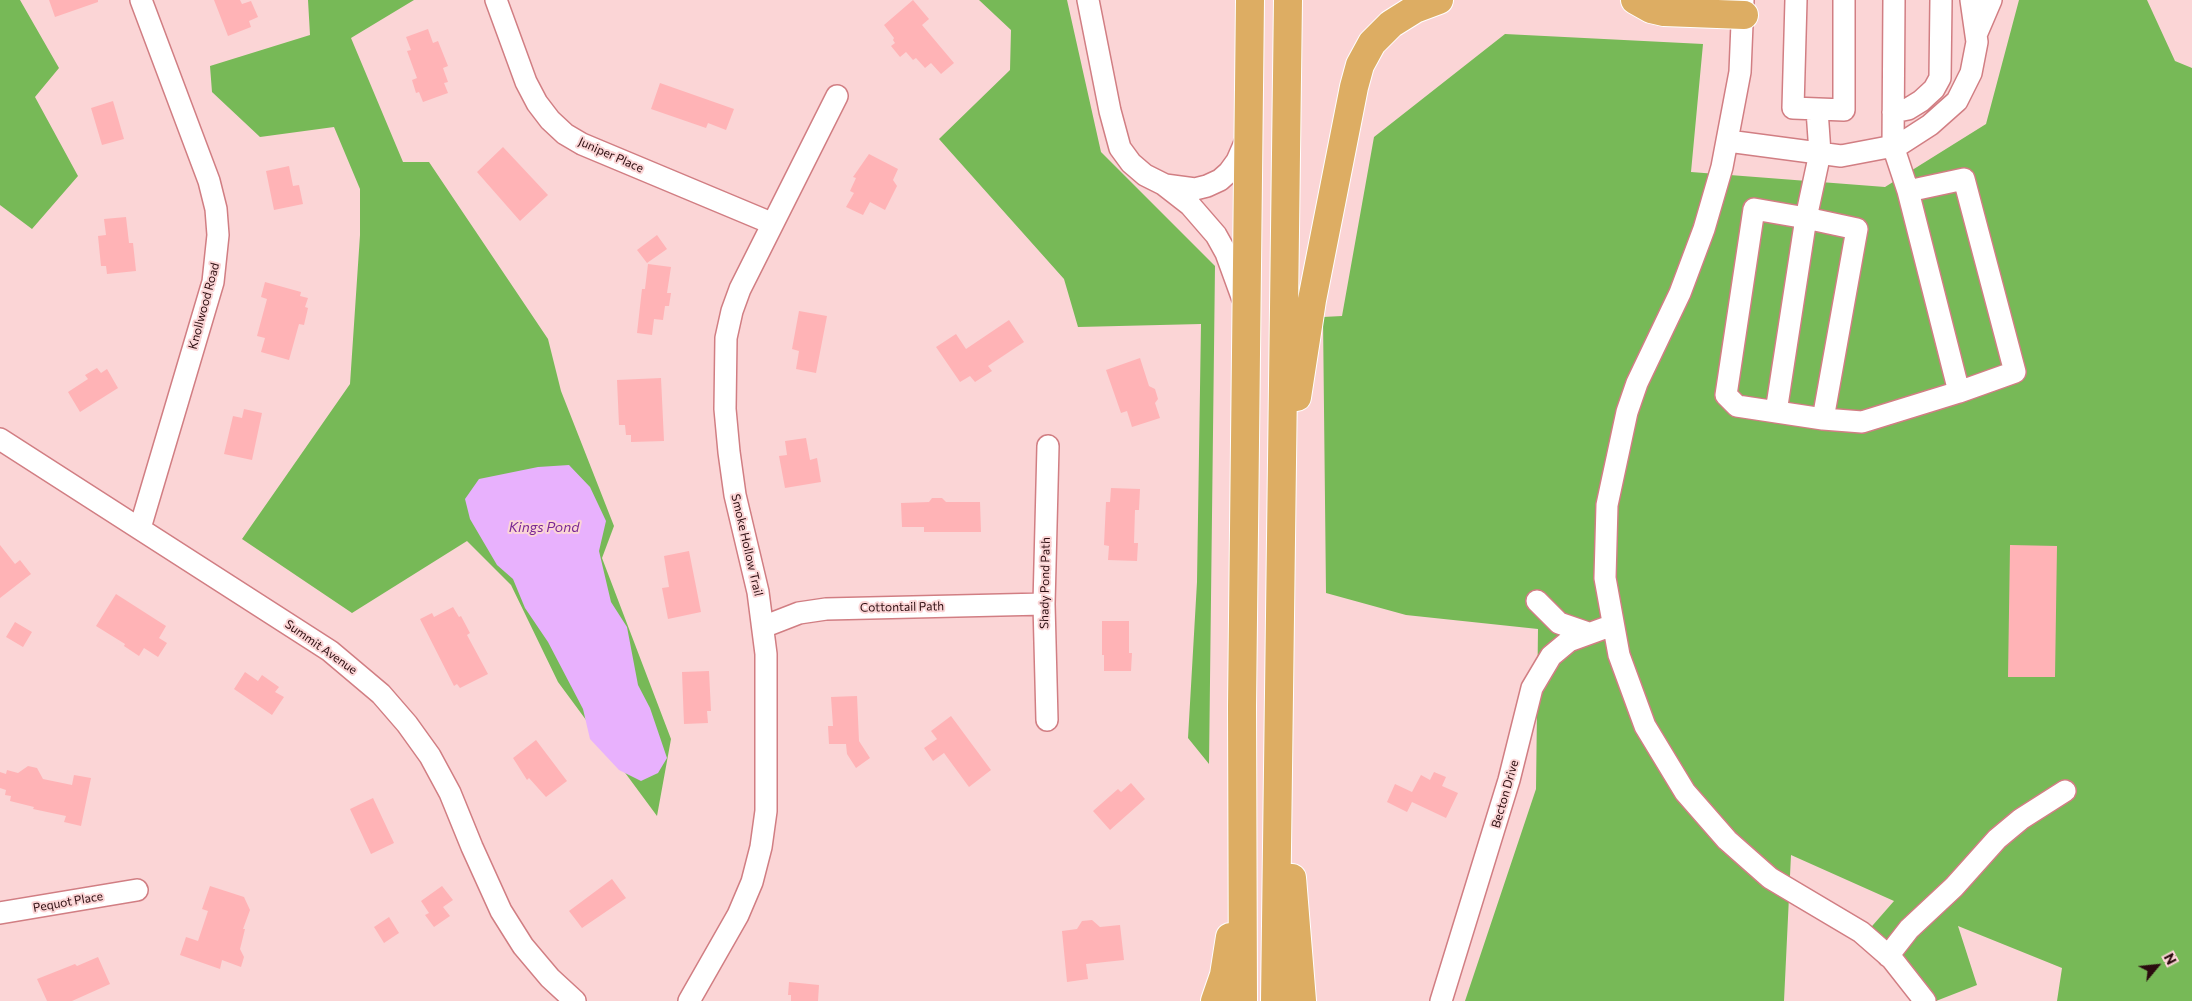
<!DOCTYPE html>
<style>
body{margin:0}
#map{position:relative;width:2192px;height:1001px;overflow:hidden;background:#fbd5d6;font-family:Commissioner,sans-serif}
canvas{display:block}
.north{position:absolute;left:2132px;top:941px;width:50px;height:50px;-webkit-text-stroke:4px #fbd5d6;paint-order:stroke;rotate:62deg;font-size:14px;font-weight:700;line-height:20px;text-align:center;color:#2b0c0f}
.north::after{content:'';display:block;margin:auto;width:18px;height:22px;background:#2b0c0f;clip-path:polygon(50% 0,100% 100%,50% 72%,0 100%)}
</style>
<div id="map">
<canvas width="2192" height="1001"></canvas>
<div class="north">N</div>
</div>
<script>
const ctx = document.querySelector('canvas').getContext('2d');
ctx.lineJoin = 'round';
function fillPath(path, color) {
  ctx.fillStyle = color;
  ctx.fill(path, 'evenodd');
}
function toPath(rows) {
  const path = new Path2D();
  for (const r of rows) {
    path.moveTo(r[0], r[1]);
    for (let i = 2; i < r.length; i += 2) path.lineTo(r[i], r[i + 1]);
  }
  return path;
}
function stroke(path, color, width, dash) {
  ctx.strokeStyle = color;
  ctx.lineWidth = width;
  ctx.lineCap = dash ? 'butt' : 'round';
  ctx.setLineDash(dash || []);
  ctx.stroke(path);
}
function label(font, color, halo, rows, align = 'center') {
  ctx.font = font + ' Commissioner,sans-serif';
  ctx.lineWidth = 4;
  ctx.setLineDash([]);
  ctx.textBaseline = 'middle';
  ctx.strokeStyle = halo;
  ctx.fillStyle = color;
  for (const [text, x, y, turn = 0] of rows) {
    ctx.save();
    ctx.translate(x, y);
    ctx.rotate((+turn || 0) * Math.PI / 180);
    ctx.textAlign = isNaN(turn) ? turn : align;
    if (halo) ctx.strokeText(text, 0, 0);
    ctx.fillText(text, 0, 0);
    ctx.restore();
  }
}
fillPath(toPath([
 [0,0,20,0,59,68,35,97,78,176,32,229,0,205],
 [308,0,414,0,351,38,403,162,429,162,548,339,561,391,614,526,602,558,671,739,657,816,558,682,511,585,467,541,352,613,242,539,350,384,360,235,360,189,334,127,260,137,212,92,210,66,310,35],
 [979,0,1067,0,1101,152,1215,266,1209,764,1188,738,1197,582,1201,324,1078,327,1064,279,939,139,1010,70,1011,30],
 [2019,0,2147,0,2175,61,2192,68,2192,1001,2057,1001,2062,968,1958,926,1977,985,1936,1001,1922,1001,1866,933,1894,901,1791,855,1784,1001,1465,1001,1536,789,1538,629,1406,615,1326,593,1323,317,1342,316,1374,137,1505,34,1703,44,1691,172,1885,187,1986,124]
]), '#77b957');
fillPath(toPath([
 [569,465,590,487,606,521,599,551,611,602,627,627,638,685,650,708,667,758,658,773,641,781,619,770,590,739,583,709,548,642,525,608,513,579,497,565,470,519,465,499,479,479,538,467]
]), '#e8b1fd');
fillPath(toPath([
 [49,0,98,0,98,2,55,17],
 [214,0,240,0,242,4,251,1,258,17,249,21,251,27,228,36],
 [913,0,929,19,922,25,954,63,941,74,931,63,925,68,916,58,913,60,906,52,900,57,891,46,895,43,893,40,894,38,884,25],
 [428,29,433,43,438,41,448,66,443,68,448,82,444,83,448,93,423,102,419,92,416,93,412,80,417,78,407,51,411,50,406,37],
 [660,83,734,109,726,130,708,123,706,128,651,109],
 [113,101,124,139,102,145,91,108],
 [503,147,548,195,520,221,477,172],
 [869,154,898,169,893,180,897,186,885,210,870,202,863,215,846,207,854,193,850,191,856,178,853,177],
 [289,166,293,186,299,185,303,204,274,210,266,171],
 [126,217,129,243,133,243,136,271,107,274,106,266,101,266,98,236,106,235,104,219],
 [657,235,667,249,647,263,637,250],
 [648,264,671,267,667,293,671,293,669,306,665,306,663,320,654,319,652,335,637,333,642,289,645,289],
 [265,282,301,292,300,296,308,298,305,307,308,308,304,325,299,324,289,360,261,352,265,338,257,336,267,299,261,297],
 [799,311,827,316,816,373,796,369,799,351,792,349],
 [1009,320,1024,342,988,366,992,371,975,382,970,376,960,382,936,347,956,334,966,349],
 [1140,358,1149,386,1155,389,1158,399,1155,403,1160,418,1132,427,1127,411,1121,413,1106,370],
 [97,368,101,373,107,369,118,388,80,412,68,392,88,379,85,375],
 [661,378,664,441,631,442,631,435,626,435,625,425,619,425,617,380],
 [244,409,262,413,252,460,224,454,233,416,242,418],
 [806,438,810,460,817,458,821,482,785,488,779,456,787,455,785,441],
 [1111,488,1140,489,1139,510,1135,510,1134,543,1138,543,1137,561,1108,560,1109,546,1104,545,1106,502,1110,502],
 [932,498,942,498,946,502,980,502,981,532,924,532,924,527,902,527,901,503,929,502],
 [0,545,15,564,20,560,31,574,0,598],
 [2010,545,2057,546,2055,677,2008,677],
 [689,551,701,612,668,619,662,588,669,587,664,556],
 [116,594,166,626,159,638,167,643,158,657,144,648,139,656,124,646,125,644,96,626],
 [453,607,459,617,461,616,470,633,467,635,488,674,460,688,457,684,454,686,420,619,432,613,434,617],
 [1102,621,1129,621,1129,653,1132,653,1131,671,1104,671,1104,655,1102,655],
 [15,622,32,632,23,647,6,637],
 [709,671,711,711,707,711,708,723,684,724,682,672],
 [245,672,258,681,262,675,279,687,275,692,284,697,272,715,234,689],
 [857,696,859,741,870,758,856,768,847,754,846,744,829,744,828,726,833,726,831,697],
 [951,716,991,770,969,787,944,753,933,761,924,748,937,739,931,731],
 [536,740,567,781,546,797,529,778,527,780,513,758],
 [28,766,37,768,43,779,72,785,74,775,91,778,81,826,64,822,66,816,33,809,34,807,10,801,11,796,5,795,6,790,0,788,0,772,6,774,7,770,18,773],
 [1434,772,1446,777,1442,786,1458,793,1446,818,1412,802,1407,812,1387,802,1395,784,1412,792,1421,775,1430,780],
 [1131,783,1145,799,1110,830,1093,811,1118,789,1121,792],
 [373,798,394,843,371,854,350,809],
 [612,879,626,898,582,928,569,911],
 [210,886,244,897,250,910,243,929,245,929,240,949,244,957,241,967,222,960,220,969,180,955,186,937,198,941,208,911,202,909],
 [442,886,453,900,443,907,450,916,434,927,425,915,429,913,421,901],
 [389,917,399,933,384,943,374,927],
 [1092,920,1100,927,1120,925,1124,960,1086,964,1088,979,1067,982,1062,931,1077,929,1082,921],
 [98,957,110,984,72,1001,47,1001,37,979,75,964,77,966],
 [789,982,819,985,818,1001,791,1001,791,995,788,995]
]), '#ffb3b6');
const minor = toPath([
 [496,0,526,82,537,103,550,120,565,134,582,144,771,223],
 [1088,0,1110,111,1120,148,1131,163,1145,175,1163,184,1190,205,1216,235,1226,253,1242,297],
 [1743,0,1740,72,1722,167,1704,229,1680,293,1637,383,1627,412,1607,505,1605,578,1619,655,1645,726,1685,792,1727,840,1770,878,1861,932,1892,959,1925,1001],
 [1796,0,1793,108,1844,110,1844,0],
 [1976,35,1991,0],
 [1817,110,1820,153,1806,218,1754,209,1726,395,1737,406,1823,419,1862,422,1959,392,1908,191,1893,146,1894,0],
 [1893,112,1908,109,1921,101,1934,89,1940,78,1941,0],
 [1728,141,1841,156,1899,145,1930,125,1957,101,1971,73,1977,42,1971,0],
 [1165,185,1195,189,1207,186,1220,180,1229,172,1237,161,1247,138],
 [1908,191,1964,179,2015,372,1959,392],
 [1776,412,1806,218,1857,229,1823,419],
 [0,439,330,651,381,694,407,724,430,756,450,793,472,847,501,911,523,946,550,978,575,1001],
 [140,528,213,282,218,235,216,209,209,181,141,0],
 [1537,601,1559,623,1588,633],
 [763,627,799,613,826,609,1044,604],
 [1047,720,1044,604,1048,446],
 [0,913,137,890],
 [1888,956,1909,929,1954,887,1997,839,2021,819,2065,791],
 [689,1001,738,915,752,882,761,847,766,811,766,654,758,592,735,495,729,452,725,409,726,338,732,311,740,289,837,96],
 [1441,1001,1509,780,1532,688,1551,656,1569,641,1613,625]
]);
const highway = toPath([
 [1635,0,1651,9,1664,12,1744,15],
 [1297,397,1312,300,1354,87,1360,65,1372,43,1391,24,1415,9,1439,0],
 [1292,878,1302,1001],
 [1215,1001,1224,975,1230,937],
 [1243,1001,1242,706,1250,0],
 [1275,1001,1288,0]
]);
stroke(minor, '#d17e83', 24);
stroke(highway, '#fff', 30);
stroke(minor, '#fff', 21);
stroke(highway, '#ddad63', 28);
label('12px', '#2b0c0f', '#fbd5d6', [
 ["Juniper Place",611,155,24],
 ["Knollwood Road",204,306,-75],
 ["Smoke Hollow Trail",747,545,77],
 ["Shady Pond Path",1045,583,-89],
 ["Cottontail Path",902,607,-1],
 ["Summit Avenue",321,647,35],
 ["Becton Drive",1505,794,-74],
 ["Pequot Place",68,902,-10]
]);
label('italic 14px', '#7a2795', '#fbd5d6', [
 ["Kings Pond",544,527]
]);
</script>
